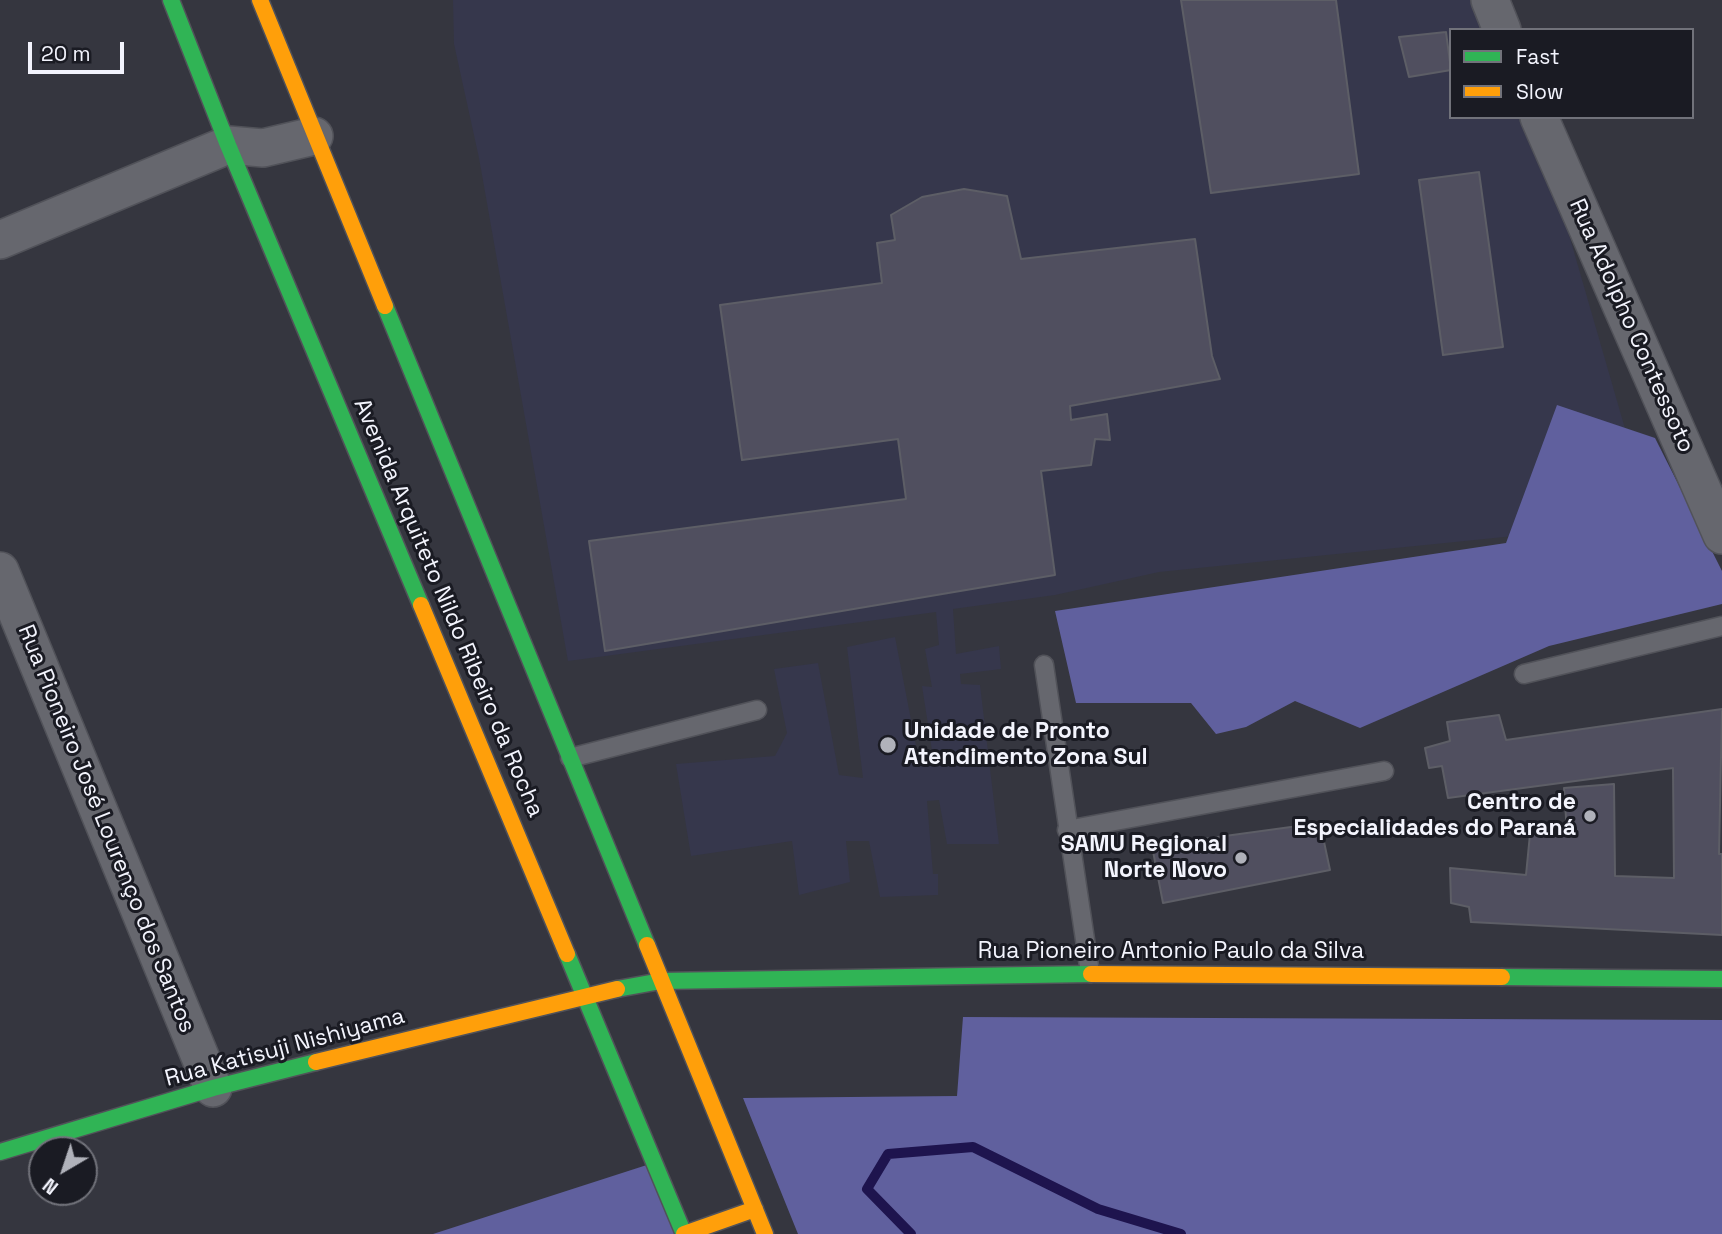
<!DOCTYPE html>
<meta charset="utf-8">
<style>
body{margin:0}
#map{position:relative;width:1722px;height:1234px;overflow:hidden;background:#35363f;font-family:"Space Grotesk",sans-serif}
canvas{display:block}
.legend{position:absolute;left:1449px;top:28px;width:245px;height:91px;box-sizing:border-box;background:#1a1b23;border:2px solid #71727a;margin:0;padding:9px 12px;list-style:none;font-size:21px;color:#f3f4fd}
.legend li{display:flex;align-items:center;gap:14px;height:35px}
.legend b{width:35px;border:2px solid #71727a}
.north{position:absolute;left:28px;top:1136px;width:70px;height:70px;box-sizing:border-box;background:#1a1b23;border:2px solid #71727a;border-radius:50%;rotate:219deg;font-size:19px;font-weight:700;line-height:28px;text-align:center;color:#f3f4fd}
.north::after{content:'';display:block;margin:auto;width:24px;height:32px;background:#b0b2ba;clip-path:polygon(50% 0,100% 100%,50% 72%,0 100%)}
.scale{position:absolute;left:28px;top:42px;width:96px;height:32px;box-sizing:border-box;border:4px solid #f3f4fd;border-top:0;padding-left:9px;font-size:21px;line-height:24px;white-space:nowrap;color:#f3f4fd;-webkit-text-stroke:5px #1a1b23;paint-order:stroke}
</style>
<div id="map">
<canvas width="1722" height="1234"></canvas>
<ul class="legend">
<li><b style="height:9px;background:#30b455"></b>Fast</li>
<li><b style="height:9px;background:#ff9f0a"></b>Slow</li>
</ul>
<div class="north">N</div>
<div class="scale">20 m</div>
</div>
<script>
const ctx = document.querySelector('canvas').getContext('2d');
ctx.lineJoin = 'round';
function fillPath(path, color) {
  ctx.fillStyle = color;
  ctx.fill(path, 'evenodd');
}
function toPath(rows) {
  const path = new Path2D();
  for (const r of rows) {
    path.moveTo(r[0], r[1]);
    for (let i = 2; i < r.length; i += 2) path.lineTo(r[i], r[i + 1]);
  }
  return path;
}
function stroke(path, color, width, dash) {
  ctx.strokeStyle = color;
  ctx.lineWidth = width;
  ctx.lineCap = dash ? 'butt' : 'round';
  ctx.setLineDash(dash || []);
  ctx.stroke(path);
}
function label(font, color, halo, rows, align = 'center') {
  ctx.font = font + ' "Space Grotesk",sans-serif';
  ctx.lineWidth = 6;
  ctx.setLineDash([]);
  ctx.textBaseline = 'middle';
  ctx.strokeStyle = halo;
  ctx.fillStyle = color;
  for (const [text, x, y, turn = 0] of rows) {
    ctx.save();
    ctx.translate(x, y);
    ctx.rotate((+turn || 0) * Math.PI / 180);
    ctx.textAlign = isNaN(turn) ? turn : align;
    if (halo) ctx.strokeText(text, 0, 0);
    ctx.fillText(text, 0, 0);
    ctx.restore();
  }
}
fillPath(toPath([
 [453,0,1490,0,1502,30,1451,30,1451,117,1535,117,1652,522,1159,572,1055,595,953,609,956,654,999,646,1001,669,960,674,961,684,980,685,999,844,947,844,939,800,927,801,933,874,938,874,938,895,880,897,869,841,846,841,850,882,799,895,792,841,691,856,676,764,775,756,787,733,774,669,818,663,839,775,863,778,847,647,895,637,918,756,933,757,922,686,932,687,925,649,939,645,936,612,568,661,479,158,454,44]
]), '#36374c');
fillPath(toPath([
 [1557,405,1655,438,1722,571,1722,604,1549,646,1360,728,1295,701,1246,727,1216,734,1191,703,1076,703,1055,611,1506,543],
 [963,1017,1722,1020,1722,1234,798,1234,743,1098,957,1096],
 [653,1163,682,1234,433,1234]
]), '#60609e');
stroke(toPath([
 [911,1234,867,1189,888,1154,973,1147,1098,1209,1181,1234]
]), '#1e144e', 10);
const building = toPath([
 [1181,0,1336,0,1359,174,1211,193,1181,0],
 [1446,32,1451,70,1409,77,1399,37,1446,32],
 [1479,172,1503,347,1443,355,1419,180,1479,172],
 [964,189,1007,196,1021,259,1195,239,1212,356,1220,379,1070,406,1071,420,1107,414,1110,440,1095,439,1091,465,1041,471,1055,575,605,651,589,541,906,499,898,439,742,460,720,305,882,283,877,243,895,240,891,215,922,197,964,189],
 [1722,709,1719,854,1722,854,1722,935,1471,922,1469,907,1451,903,1450,868,1526,875,1530,834,1567,833,1564,788,1614,784,1615,876,1674,878,1673,768,1448,798,1442,766,1429,768,1425,748,1450,741,1447,722,1499,715,1506,740,1722,709],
 [1320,823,1330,870,1163,903,1152,846,1320,823]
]);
fillPath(building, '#504f5f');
stroke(building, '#5d5e66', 2);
const lane = toPath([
 [1044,665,1090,973],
 [1524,674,1722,626],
 [570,758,757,710],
 [1067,830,1384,771]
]);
const street = toPath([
 [1490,0,1502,30],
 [1539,117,1722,535],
 [0,240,228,145,263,148,314,136],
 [0,571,213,1088]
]);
const fast = toPath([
 [171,0,228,145,421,605],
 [385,306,647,945],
 [567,954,684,1234],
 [1502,977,1722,979],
 [617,989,661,981,1091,974],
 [0,1152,213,1088,316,1062]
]);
const slow = toPath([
 [260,0,385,306],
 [421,605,567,954],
 [647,945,765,1234],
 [1091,974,1502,977],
 [316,1062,617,989],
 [684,1234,755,1209]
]);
stroke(lane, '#515259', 21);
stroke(street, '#515259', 40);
stroke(fast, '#515259', 19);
stroke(slow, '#515259', 19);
stroke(lane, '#66676e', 18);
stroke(street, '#66676e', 37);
stroke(fast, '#30b455', 16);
stroke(slow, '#ff9f0a', 16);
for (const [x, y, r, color] of [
 [888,745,9,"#b0b2ba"],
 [1590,816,7,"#b0b2ba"],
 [1241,858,7,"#b0b2ba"]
]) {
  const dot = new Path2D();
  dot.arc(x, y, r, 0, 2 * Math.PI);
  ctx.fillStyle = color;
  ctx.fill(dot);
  stroke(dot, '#1a1b23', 2.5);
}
label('23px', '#f3f4fd', '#1a1b23', [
 ["Rua Adolpho Contessoto",1631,326,66],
 ["Avenida Arquiteto Nildo Ribeiro da Rocha",448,608,67],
 ["Rua Pioneiro José Lourenço dos Santos",106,829,68],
 ["Rua Pioneiro Antonio Paulo da Silva",1171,952],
 ["Rua Katisuji Nishiyama",285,1048,-15]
]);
label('bold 23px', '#f3f4fd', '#1a1b23', [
 ["Unidade de Pronto",904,732,"left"],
 ["Atendimento Zona Sul",904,758,"left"],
 ["Centro de",1576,803],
 ["Especialidades do Paraná",1576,829],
 ["SAMU Regional",1227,845],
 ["Norte Novo",1227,871]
], 'right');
</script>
